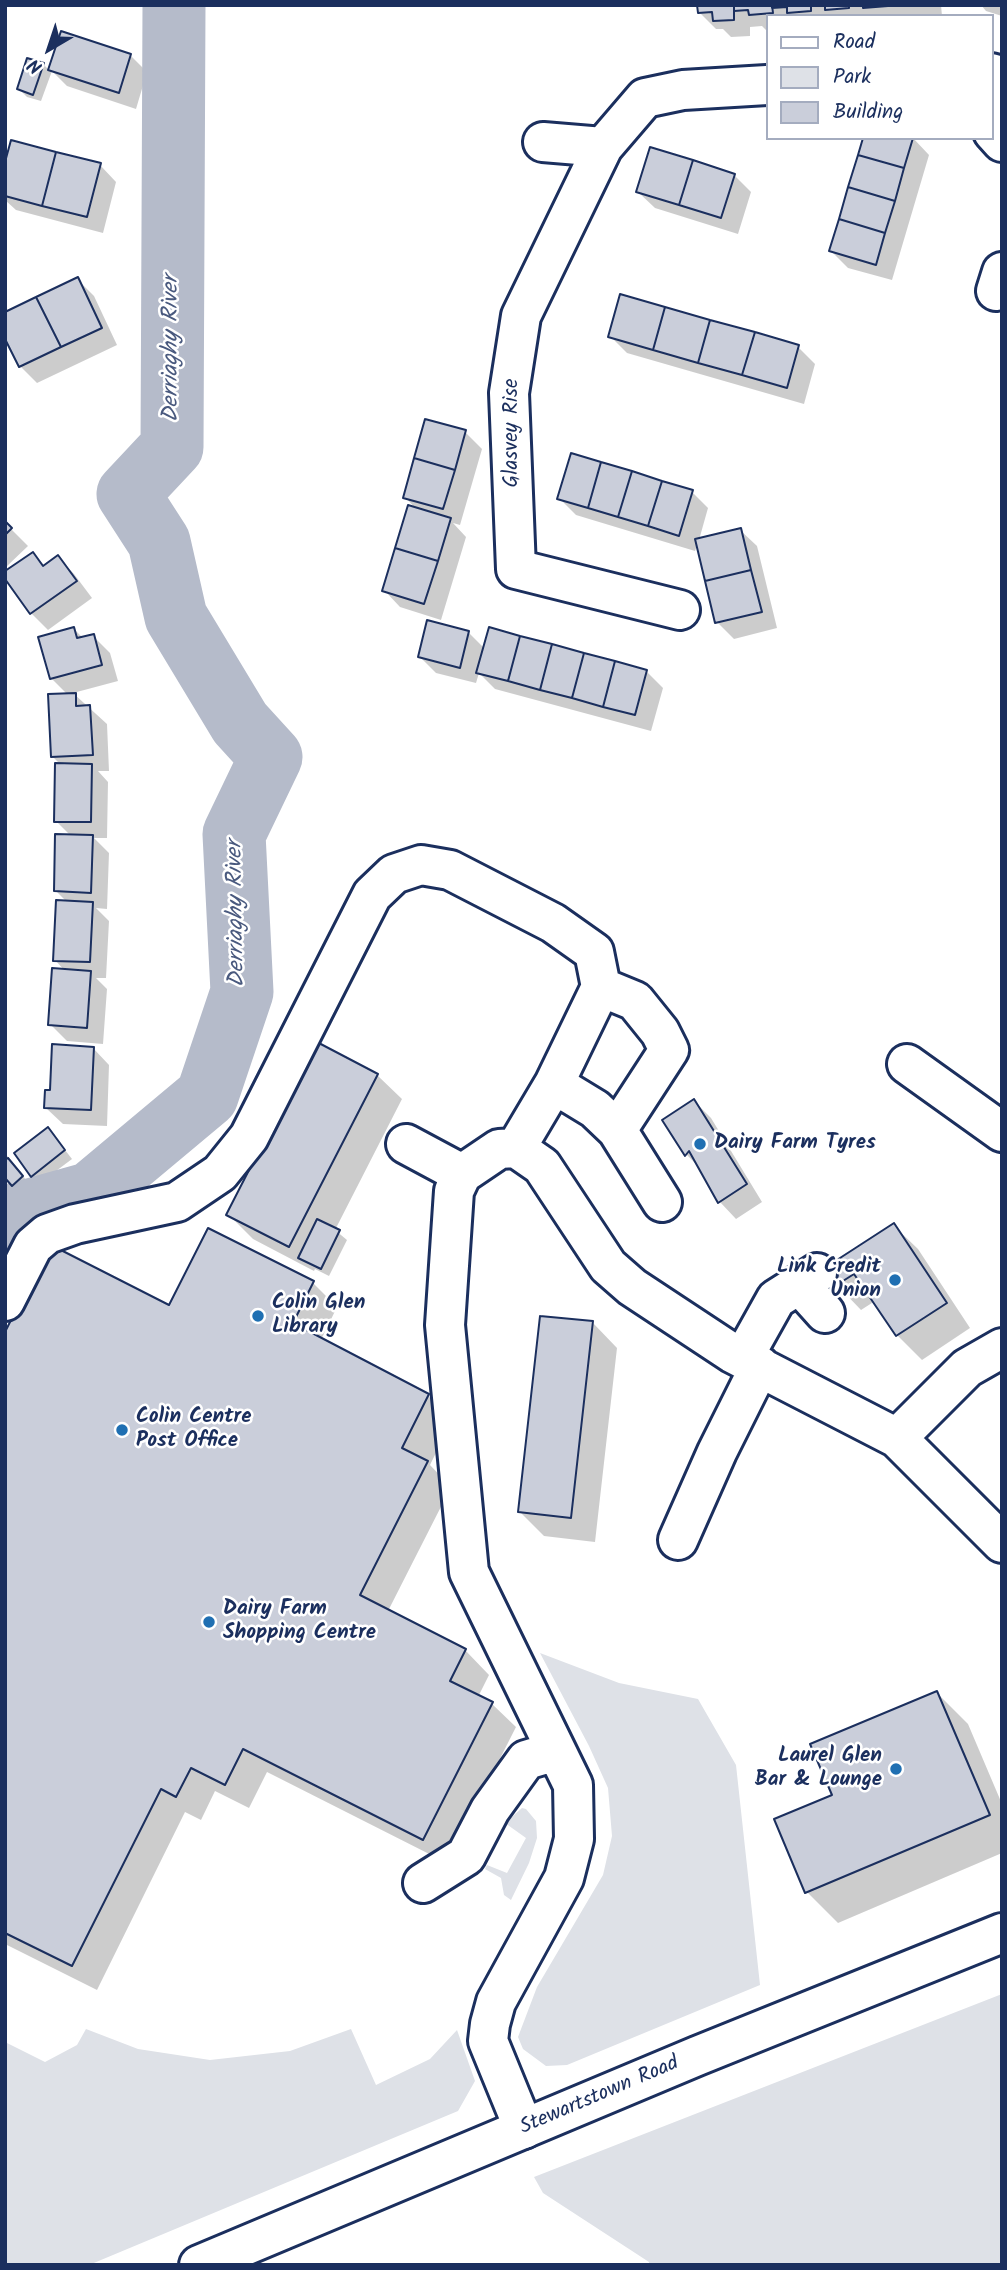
<!DOCTYPE html>
<style>
body{margin:0}
#map{position:relative;width:1007px;height:2270px;overflow:hidden;background:#fff;font-family:Kalam,sans-serif}
canvas{display:block}
.frame{position:absolute;inset:0;border:7px solid #1b2f5e;pointer-events:none}
.legend{position:absolute;left:766px;top:14px;width:228px;height:126px;box-sizing:border-box;background:#fff;border:2px solid #a4acbf;margin:0;padding:9px 12px;list-style:none;font-size:21px;color:#1b2f5e}
.legend li{display:flex;align-items:center;gap:14px;height:35px}
.legend b{width:35px;border:2px solid #a4acbf}
.north{position:absolute;left:14px;top:14px;width:70px;height:70px;-webkit-text-stroke:5px #fff;paint-order:stroke;rotate:219deg;font-size:19px;font-weight:700;line-height:28px;text-align:center;color:#1b2f5e}
.north::after{content:'';display:block;margin:auto;width:24px;height:32px;background:#1b2f5e;clip-path:polygon(50% 0,100% 100%,50% 72%,0 100%)}
</style>
<div id="map">
<canvas width="1007" height="2270"></canvas>
<div class="frame"></div>
<ul class="legend">
<li><b style="height:9px;background:#fff"></b>Road</li>
<li><b style="height:19px;background:#dee1e7"></b>Park</li>
<li><b style="height:19px;background:#caceda"></b>Building</li>
</ul>
<div class="north">N</div>
</div>
<script>
const ctx = document.querySelector('canvas').getContext('2d');
ctx.lineJoin = 'round';
function fillPath(path, color) {
  ctx.fillStyle = color;
  ctx.fill(path, 'evenodd');
}
function toPath(rows) {
  const path = new Path2D();
  for (const r of rows) {
    path.moveTo(r[0], r[1]);
    for (let i = 2; i < r.length; i += 2) path.lineTo(r[i], r[i + 1]);
  }
  return path;
}
function stroke(path, color, width, dash) {
  ctx.strokeStyle = color;
  ctx.lineWidth = width;
  ctx.lineCap = dash ? 'butt' : 'round';
  ctx.setLineDash(dash || []);
  ctx.stroke(path);
}
function label(font, color, halo, rows, align = 'center') {
  ctx.font = font + ' Kalam,sans-serif';
  ctx.lineWidth = 5;
  ctx.setLineDash([]);
  ctx.textBaseline = 'middle';
  ctx.strokeStyle = halo;
  ctx.fillStyle = color;
  for (const [text, x, y, turn = 0] of rows) {
    ctx.save();
    ctx.translate(x, y);
    ctx.rotate((+turn || 0) * Math.PI / 180);
    ctx.textAlign = isNaN(turn) ? turn : align;
    if (halo) ctx.strokeText(text, 0, 0);
    ctx.fillText(text, 0, 0);
    ctx.restore();
  }
}
fillPath(toPath([
 [540,1653,619,1683,698,1699,736,1765,760,1985,567,2065,546,2066,523,2049,518,2037,537,1987,603,1875,612,1836,608,1788,589,1746],
 [522,1808,526,1809,536,1821,537,1838,529,1863,511,1900,504,1895,501,1878,485,1869,487,1865,507,1873,526,1838,505,1823],
 [1002,1994,1002,2265,649,2265,649,2262,543,2193,534,2177],
 [86,2029,138,2049,210,2060,290,2051,351,2029,376,2085,430,2059,457,2030,475,2081,458,2111,89,2265,5,2265,5,2042,45,2062,77,2045]
]), '#dee1e7');
fillPath(toPath([
 [699,5,941,5,942,16,767,16,767,31,762,26,750,27,750,36,731,37,723,29,716,29,700,13],
 [981,5,1002,5,1002,16,986,11],
 [62,33,130,55,147,72,136,109,67,86,52,71,41,101,27,97,19,89,43,64,50,71],
 [913,138,929,155,892,280,848,268,831,251],
 [100,165,116,182,103,233,16,210,5,200,5,169],
 [734,175,751,192,738,234,655,208,638,192],
 [77,279,94,296,117,345,37,383,20,366,5,335],
 [610,336,798,347,815,364,804,404,627,353],
 [465,432,482,449,460,525,453,523,466,537,441,620,400,607,384,590,417,510,405,497],
 [692,492,708,508,699,540,740,530,757,546,777,628,734,639,717,622,698,543,695,551,576,515,559,498],
 [5,523,28,546,5,568],
 [33,554,45,566,58,557,74,574,92,598,48,630,31,613],
 [74,629,84,639,93,636,110,653,118,681,73,693,107,724,109,771,98,771,108,782,107,838,94,838,109,853,107,909,96,908,109,921,106,978,96,978,107,989,103,1044,67,1041,50,1024,65,971,55,960,68,903,56,891,71,836,56,821,61,765,52,756,68,695,51,678],
 [468,632,485,649,646,671,663,688,651,731,495,689,479,673,476,683,436,673,420,657],
 [93,1048,109,1065,107,1126,63,1124,46,1108,52,1092],
 [377,1075,402,1099,335,1230,347,1240,329,1276,315,1269,314,1271,253,1239,228,1214],
 [694,1101,711,1118,762,1202,736,1219,720,1202,702,1170,687,1155,664,1121],
 [55,1137,72,1159,40,1183,32,1176],
 [5,1153,30,1185,21,1193,5,1175],
 [893,1225,918,1249,970,1328,922,1360,897,1335,875,1301,861,1310,837,1285,826,1270],
 [313,1283,337,1307,321,1340,428,1396,452,1420,430,1465,451,1487,388,1611,465,1650,489,1675,478,1697,491,1703,516,1727,447,1863,267,1772,249,1808,215,1791,201,1820,185,1812,97,1990,5,1944,5,1336],
 [593,1323,617,1348,595,1542,544,1536,520,1512],
 [937,1693,968,1724,1002,1804,1002,1853,838,1923,807,1892,834,1796]
]), '#0003');
stroke(toPath([
 [5,1217,91,1193,207,1096,242,992,234,834,271,757,240,723,176,617,159,542,128,494,172,447,174,5]
]), '#b5bbca', 63);
const building = toPath([
 [697,5,734,5,734,20,713,21,712,12,698,13,697,5],
 [734,5,772,5,773,13,749,15,748,10,734,11,734,5],
 [772,5,811,5,811,11,787,13,787,7,772,8,772,5],
 [825,5,849,5,849,8,825,10,825,5],
 [863,5,888,5,888,6,863,8,863,5],
 [61,31,131,54,119,93,48,70,61,31],
 [27,58,44,63,33,95,17,89,27,58],
 [863,138,913,138,904,168,858,155,863,138],
 [11,140,56,152,42,206,5,196,5,162,11,140],
 [650,147,693,160,679,205,636,192,650,147],
 [56,152,101,163,87,217,42,206,56,152],
 [858,155,904,168,895,201,848,187,858,155],
 [693,160,735,174,721,218,679,205,693,160],
 [848,187,895,201,885,233,839,219,848,187],
 [839,219,885,233,876,265,829,251,839,219],
 [78,277,102,328,61,347,36,297,78,277],
 [620,294,665,307,653,350,608,337,620,294],
 [36,297,61,347,19,367,5,339,5,312,36,297],
 [665,307,710,320,698,363,653,350,665,307],
 [710,320,755,332,742,375,698,363,710,320],
 [755,332,799,345,787,388,742,375,755,332],
 [425,419,466,430,455,470,414,458,425,419],
 [571,453,601,462,588,508,557,499,571,453],
 [414,458,455,470,443,509,403,498,414,458],
 [601,462,632,471,618,517,588,508,601,462],
 [632,471,662,481,648,526,618,517,632,471],
 [662,481,693,490,679,536,648,526,662,481],
 [408,505,451,518,438,561,395,548,408,505],
 [5,521,12,528,5,535,5,521],
 [741,528,751,570,705,581,695,539,741,528],
 [395,548,438,561,424,604,382,591,395,548],
 [33,552,43,566,58,555,77,581,30,614,5,579,5,571,33,552],
 [751,570,762,612,715,623,705,581,751,570],
 [427,620,469,631,460,668,418,657,427,620],
 [74,627,77,638,94,634,102,665,50,679,38,637,74,627],
 [489,627,520,636,508,681,476,673,489,627],
 [520,636,552,644,540,690,508,681,520,636],
 [552,644,584,653,572,698,540,690,552,644],
 [584,653,615,661,603,707,572,698,584,653],
 [615,661,647,670,635,715,603,707,615,661],
 [76,693,76,706,90,705,93,755,51,757,48,694,76,693],
 [55,763,92,764,91,822,54,822,55,763],
 [55,834,93,835,91,893,54,891,55,834],
 [56,900,93,902,90,962,53,961,56,900],
 [52,968,91,971,87,1028,48,1025,52,968],
 [315,1041,378,1074,289,1247,226,1215,315,1041],
 [52,1044,94,1047,91,1110,44,1108,45,1090,50,1090,52,1044],
 [694,1099,747,1184,718,1203,689,1151,685,1156,662,1120,694,1099],
 [48,1127,65,1150,31,1177,14,1153,48,1127],
 [8,1158,23,1176,12,1186,5,1178,5,1160,8,1158],
 [317,1219,340,1230,321,1269,298,1258,317,1219],
 [894,1223,947,1303,896,1336,854,1274,835,1286,823,1269,894,1223],
 [208,1228,314,1281,293,1323,429,1394,402,1448,428,1461,360,1595,466,1649,450,1681,493,1702,423,1840,243,1749,225,1785,191,1768,176,1797,161,1789,72,1966,5,1933,5,1332,49,1244,169,1305,208,1228],
 [540,1316,593,1321,571,1518,518,1512,540,1316],
 [937,1691,990,1815,805,1893,774,1819,832,1795,810,1744,937,1691]
]);
fillPath(building, '#caceda');
stroke(building, '#1b2f5e', 2);
const minor = toPath([
 [991,73,1002,76],
 [991,108,993,132,1002,142],
 [543,142,603,147],
 [996,291,1002,272],
 [680,610,516,569,509,393,521,316,603,147,645,98,683,90,767,85],
 [601,987,635,1001,660,1032,669,1050,617,1130],
 [907,1064,1002,1132],
 [554,1084,595,1109,617,1130,662,1202],
 [406,1144,462,1174],
 [799,1284,825,1313],
 [5,1301,33,1246,47,1234,75,1224,177,1202,220,1173,249,1137,372,895,394,874,421,865,450,870,553,923,594,952,601,987,554,1084,516,1148],
 [743,1358,776,1299,817,1273],
 [897,1438,967,1368,1002,1348],
 [678,1540,717,1452,760,1366],
 [423,1883,466,1856,490,1810,526,1760,556,1751],
 [524,2129,488,2041,490,2024,496,2002,564,1878,574,1839,573,1785,469,1572,445,1325,454,1191,462,1174,499,1149,516,1148,542,1166,608,1266,632,1287,732,1353,897,1438,1002,1543]
]);
const major = toPath([
 [199,2265,697,2056,1002,1933]
]);
stroke(minor, '#1b2f5e', 44);
stroke(major, '#1b2f5e', 44);
stroke(minor, '#fff', 38);
stroke(major, '#fff', 38);
for (const [x, y, r, color] of [
 [700,1144,7,"#1f6fb2"],
 [895,1280,7,"#1f6fb2"],
 [258,1316,7,"#1f6fb2"],
 [122,1430,7,"#1f6fb2"],
 [209,1622,7,"#1f6fb2"],
 [896,1769,7,"#1f6fb2"]
]) {
  const dot = new Path2D();
  dot.arc(x, y, r, 0, 2 * Math.PI);
  ctx.fillStyle = color;
  ctx.fill(dot);
  stroke(dot, '#fff', 2.5);
}
label('21px', '#1b2f5e', '#fff', [
 ["Glasvey Rise",513,433,-90],
 ["Stewartstown Road",600,2097,-23]
]);
label('bold 21px', '#1b2f5e', '#fff', [
 ["Dairy Farm Tyres",714,1144],
 ["Link Credit",881,1268,"right"],
 ["Union",881,1292,"right"],
 ["Colin Glen",272,1304],
 ["Library",272,1328],
 ["Colin Centre",136,1418],
 ["Post Office",136,1442],
 ["Dairy Farm",223,1610],
 ["Shopping Centre",223,1634],
 ["Laurel Glen",882,1757,"right"],
 ["Bar & Lounge",882,1781,"right"]
], 'left');
label('italic 23px', '#49597e', '#fff', [
 ["Derriaghy River",173,349,-90],
 ["Derriaghy River",238,914,-91]
]);
</script>
